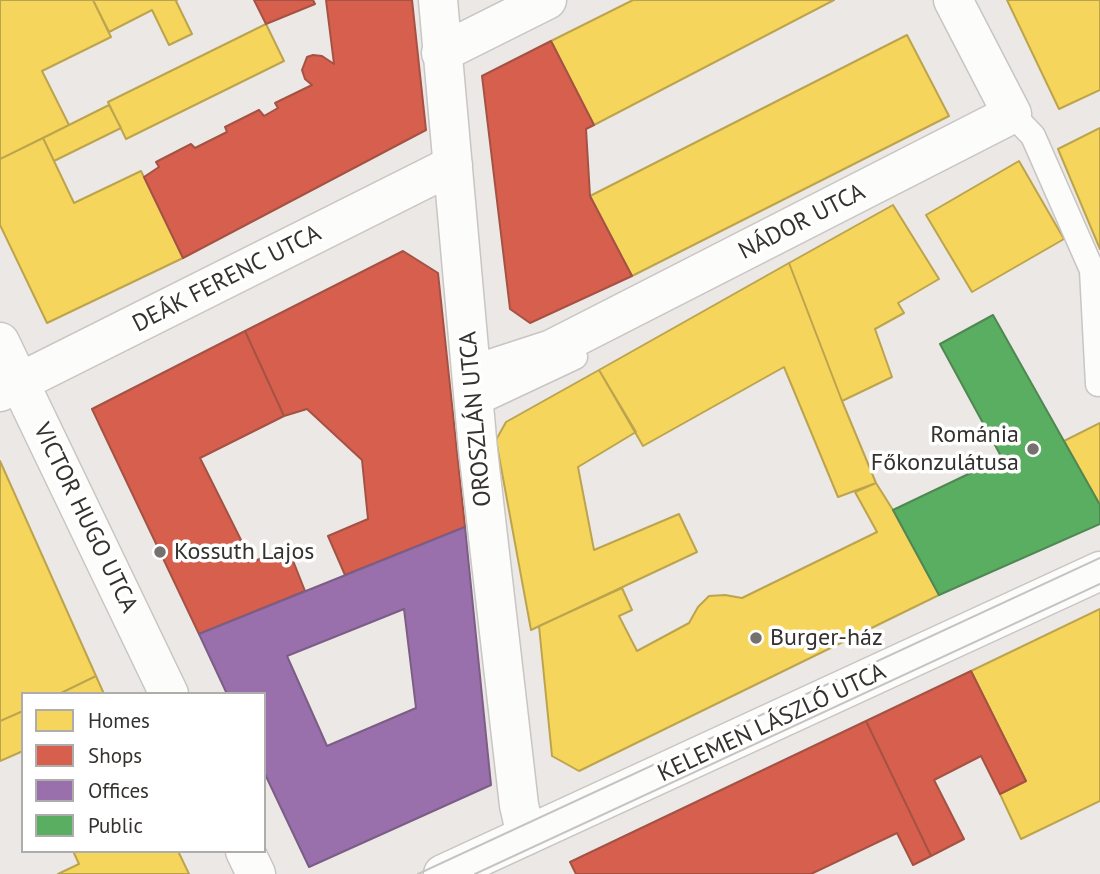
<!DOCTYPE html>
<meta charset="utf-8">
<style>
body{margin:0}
#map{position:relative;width:1100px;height:874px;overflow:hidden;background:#ece8e5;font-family:"PT Sans",sans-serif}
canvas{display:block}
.legend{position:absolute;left:21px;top:692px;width:245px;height:161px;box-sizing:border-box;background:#fff;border:2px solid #aeadac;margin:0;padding:9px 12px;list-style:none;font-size:21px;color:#34312f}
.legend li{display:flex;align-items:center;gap:14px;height:35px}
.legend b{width:35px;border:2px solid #aeadac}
</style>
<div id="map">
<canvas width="1100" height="874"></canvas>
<ul class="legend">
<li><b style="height:19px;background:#f6d55c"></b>Homes</li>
<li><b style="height:19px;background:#d6604d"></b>Shops</li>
<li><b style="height:19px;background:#9970ab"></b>Offices</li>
<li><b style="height:19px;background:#5aae61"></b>Public</li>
</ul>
</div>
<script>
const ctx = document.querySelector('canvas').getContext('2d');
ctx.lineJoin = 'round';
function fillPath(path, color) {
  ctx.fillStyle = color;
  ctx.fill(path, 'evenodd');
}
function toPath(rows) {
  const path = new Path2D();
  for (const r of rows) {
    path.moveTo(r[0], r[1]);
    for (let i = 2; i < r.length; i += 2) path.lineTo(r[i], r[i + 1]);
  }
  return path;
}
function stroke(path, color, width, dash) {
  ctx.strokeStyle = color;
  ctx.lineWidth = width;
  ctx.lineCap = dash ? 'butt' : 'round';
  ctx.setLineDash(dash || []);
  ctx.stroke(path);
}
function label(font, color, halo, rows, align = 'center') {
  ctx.font = font + ' "PT Sans",sans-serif';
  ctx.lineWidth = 7;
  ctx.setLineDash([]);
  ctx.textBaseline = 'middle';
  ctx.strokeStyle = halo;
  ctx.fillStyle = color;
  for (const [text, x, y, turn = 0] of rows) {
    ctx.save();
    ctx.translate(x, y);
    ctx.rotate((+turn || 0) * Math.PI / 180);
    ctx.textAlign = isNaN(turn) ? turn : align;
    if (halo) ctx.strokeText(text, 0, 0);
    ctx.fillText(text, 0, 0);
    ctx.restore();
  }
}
const homes = toPath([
 [0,0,93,0,111,37,42,71,69,125,0,159,0,0],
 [93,0,177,0,176,1,192,34,169,45,152,10,109,32,93,0],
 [633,0,834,0,594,125,551,41,633,0],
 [1007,0,1100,0,1100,90,1059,109,1007,0],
 [266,24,284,61,126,139,108,102,266,24],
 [907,35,949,116,632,276,590,196,907,35],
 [109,105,121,128,54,161,43,138,109,105],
 [1100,128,1100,249,1058,149,1100,128],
 [43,138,74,203,141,171,183,258,47,323,0,225,0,159,43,138],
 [1019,161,1064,239,972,292,926,215,1019,161],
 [893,205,939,279,898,303,904,313,875,329,892,377,842,401,789,263,893,205],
 [789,263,842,401,876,483,838,497,784,367,643,446,599,370,789,263],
 [599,370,636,432,578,467,594,550,679,514,697,552,531,630,496,440,506,422,599,370],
 [1100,423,1100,505,1064,441,1100,423],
 [0,461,96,676,59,694,23,694,23,711,0,721,0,461],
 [876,483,893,510,939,595,579,771,552,756,539,626,622,588,632,610,619,616,637,651,689,623,698,607,709,596,725,595,742,598,877,532,855,492,876,483],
 [1100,609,1100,801,1021,839,1000,794,1026,781,971,671,1100,609],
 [96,676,104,694,59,694,96,676],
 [23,711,23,751,0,761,0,721,23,711],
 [73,851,178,851,189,874,58,874,79,864,73,851]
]);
fillPath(homes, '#f6d55c');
stroke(homes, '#bca44e', 2);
const shops = toPath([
 [254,0,313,0,315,4,266,24,254,0],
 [326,0,412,0,426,130,183,258,144,177,159,167,156,162,191,144,195,148,227,132,225,127,259,110,264,116,278,108,275,103,312,85,305,79,302,70,307,57,313,55,322,56,334,64,326,0],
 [551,41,594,125,586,129,590,196,632,276,530,323,510,309,482,76,551,41],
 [403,251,438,273,465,527,345,575,328,536,368,519,362,460,307,409,284,416,245,331,403,251],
 [245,331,284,416,200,458,252,562,288,548,305,591,199,634,92,409,245,331],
 [971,671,1026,781,1000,794,981,756,934,780,964,839,931,856,866,721,971,671],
 [866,721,931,856,913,865,897,833,811,874,576,874,570,862,866,721]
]);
fillPath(shops, '#d6604d');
stroke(shops, '#a55244', 2);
const offices = toPath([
 [465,527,491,785,309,867,264,772,264,694,227,694,199,634,465,527],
 [404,609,416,708,327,746,287,656,404,609]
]);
fillPath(offices, '#9970ab');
stroke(offices, '#7b5d86', 2);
const public = toPath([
 [993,315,1100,505,1100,524,939,595,893,510,1002,458,940,344,993,315]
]);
fillPath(public, '#5aae61');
stroke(public, '#4f8852', 2);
const lane = toPath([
 [1012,114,1033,136,1092,270,1098,384],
 [475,404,575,357]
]);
const street = toPath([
 [438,0,478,450,519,805,526,836],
 [441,53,547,0],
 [0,342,169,694],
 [472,375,552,349,1012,114,953,0],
 [0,392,453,165],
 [245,851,256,874],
 [443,874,1100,571]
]);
stroke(lane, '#c8c5c3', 27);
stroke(street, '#c8c5c3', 41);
stroke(lane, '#fcfcfb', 24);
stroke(street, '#fcfcfb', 38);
stroke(toPath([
 [418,874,1100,558],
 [475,874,1100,584]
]), '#c5c3c3', 2);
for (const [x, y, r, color] of [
 [1033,449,7,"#74716f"],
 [160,552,7,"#74716f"],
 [756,638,7,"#74716f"]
]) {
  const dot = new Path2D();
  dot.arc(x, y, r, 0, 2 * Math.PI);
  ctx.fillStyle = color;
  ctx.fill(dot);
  stroke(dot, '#fff', 2.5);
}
label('24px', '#34312f', '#fff', [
 ["NÁDOR UTCA",802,222,-27],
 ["DEÁK FERENC UTCA",227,279,-27],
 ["OROSZLÁN UTCA",476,419,-95],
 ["VICTOR HUGO UTCA",85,518,64],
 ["KELEMEN LÁSZLÓ UTCA",772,723,-25]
]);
label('24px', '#34312f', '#fff', [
 ["Románia",1019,435,"right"],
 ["Főkonzulátusa",1019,463,"right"],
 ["Kossuth Lajos",174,552],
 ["Burger-ház",770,638]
], 'left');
</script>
